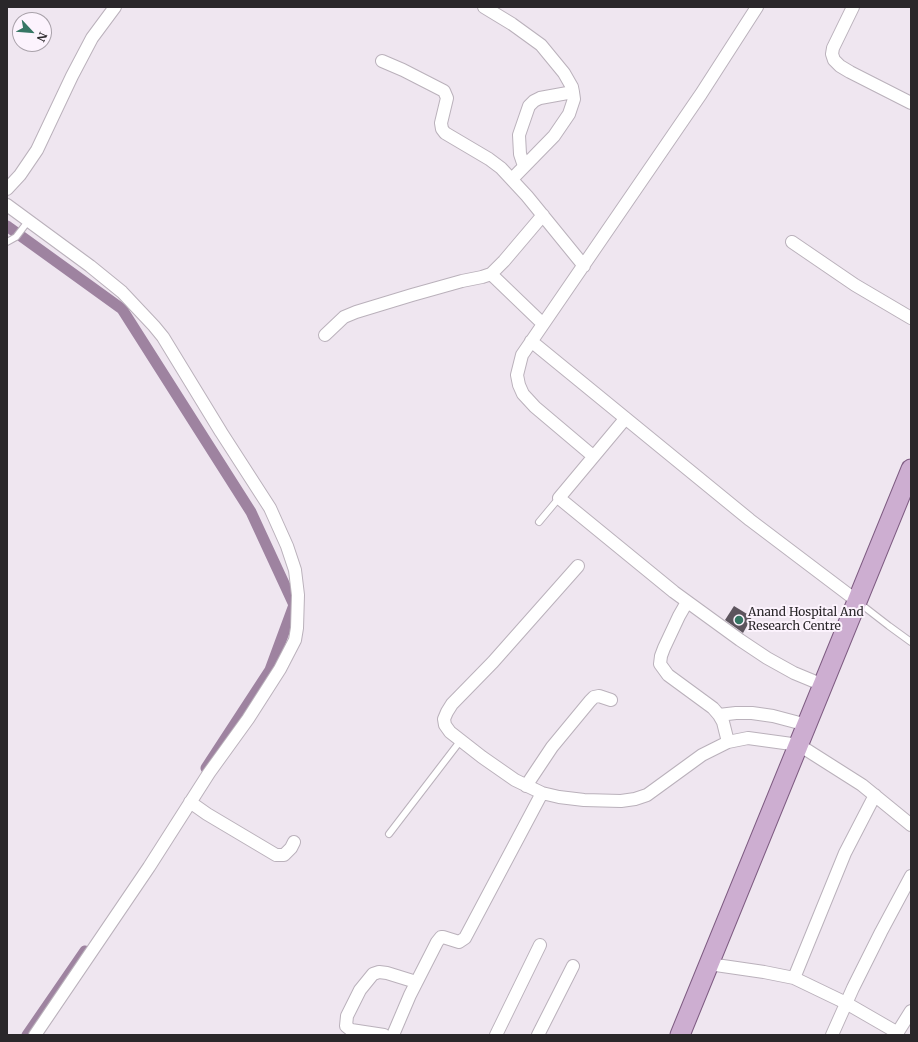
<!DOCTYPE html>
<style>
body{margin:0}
#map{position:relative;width:918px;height:1042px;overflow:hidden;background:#efe6f0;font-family:Merriweather,serif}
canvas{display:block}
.frame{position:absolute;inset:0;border:8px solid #2a272a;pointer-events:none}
.north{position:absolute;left:12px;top:12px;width:40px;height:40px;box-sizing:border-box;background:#fcf3fd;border:1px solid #a8a1a9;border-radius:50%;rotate:116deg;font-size:11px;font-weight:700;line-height:16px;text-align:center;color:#2a272a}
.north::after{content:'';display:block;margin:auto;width:14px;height:18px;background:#367664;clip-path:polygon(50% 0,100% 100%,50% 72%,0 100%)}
</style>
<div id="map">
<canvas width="918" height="1042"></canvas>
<div class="frame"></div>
<div class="north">N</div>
</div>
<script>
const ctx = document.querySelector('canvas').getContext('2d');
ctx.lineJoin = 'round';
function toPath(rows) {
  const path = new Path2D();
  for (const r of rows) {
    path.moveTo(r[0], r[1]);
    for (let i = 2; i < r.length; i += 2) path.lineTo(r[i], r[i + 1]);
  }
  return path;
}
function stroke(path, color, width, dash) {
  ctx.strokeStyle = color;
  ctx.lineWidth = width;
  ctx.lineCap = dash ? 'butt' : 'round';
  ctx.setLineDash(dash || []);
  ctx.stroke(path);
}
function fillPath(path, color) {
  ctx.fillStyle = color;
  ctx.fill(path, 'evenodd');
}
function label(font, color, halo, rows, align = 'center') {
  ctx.font = font + ' Merriweather,serif';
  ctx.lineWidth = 4;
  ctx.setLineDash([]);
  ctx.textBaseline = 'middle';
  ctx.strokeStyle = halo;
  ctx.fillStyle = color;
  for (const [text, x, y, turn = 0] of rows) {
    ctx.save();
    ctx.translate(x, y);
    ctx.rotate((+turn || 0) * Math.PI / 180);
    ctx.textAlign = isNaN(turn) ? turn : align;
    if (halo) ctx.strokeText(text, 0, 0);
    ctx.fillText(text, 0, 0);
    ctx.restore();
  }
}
stroke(toPath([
 [7,226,122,309,251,512,294,605,270,670,206,768],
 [27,1035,85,951]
]), '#9e83a0', 11);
fillPath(toPath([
 [734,606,752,617,743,633,725,620]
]), '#5c545d');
const service = toPath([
 [7,242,16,237,29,220],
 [539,522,559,498],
 [858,602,889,626,911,642],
 [389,834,461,740]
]);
const minor = toPath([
 [484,7,512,24,541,45,564,73,572,87,573,92,574,99,569,114,554,136,512,179],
 [853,7,833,48,832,54,834,60,840,66,850,72,911,103],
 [382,61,403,70,444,91,447,98,441,123,442,129,445,133,489,159,501,168,527,196,584,266],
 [524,166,520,154,519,135,529,106,534,101,540,98,573,92],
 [7,189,20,175,37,150,72,76,92,38,115,7],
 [7,205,90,266,122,292,154,326,163,337,221,432,270,508,287,546,295,570,298,595,297,628,295,640,280,669,248,719,209,773,149,867,35,1035],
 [792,242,855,285,911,318],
 [491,274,543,324],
 [325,335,344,317,356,312,412,295,462,281,482,277,491,274,504,261,543,215],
 [531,341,750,520,857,601],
 [625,419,559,498,674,592,740,640,767,658,794,673,823,685],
 [593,456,535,407,523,394,519,385,517,375,522,355,701,94,757,7],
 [578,566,493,662,452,704,447,712,444,719,445,725,450,732,482,757,515,780,542,793,559,797,584,800,621,801,635,799,647,795,702,755,728,742,748,738,799,745,862,785,911,825],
 [687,602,679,616,664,648,661,656,660,664,668,675,713,708,719,715,723,722,728,742],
 [719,715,736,713,752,713,773,716,807,725],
 [526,786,552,747,590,701,594,697,599,696,611,700],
 [190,802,207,814,276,855,284,855,291,848,294,842],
 [709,964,764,972,794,978,846,1003,898,1033],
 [794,978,845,853,875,795],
 [384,1035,351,1030,346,1026,347,1016,360,990,373,974,379,972,387,973,416,982],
 [393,1035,410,995,437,942,441,937,443,937,459,942,465,938,542,793],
 [496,1035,540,945],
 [538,1035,573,966],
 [832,1035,853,988,881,932,911,876],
 [896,1035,911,1011]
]);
const primary = toPath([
 [680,1035,911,469]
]);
stroke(service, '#bab1bb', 8);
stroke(minor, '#bab1bb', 14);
stroke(primary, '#7e5c82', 21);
stroke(service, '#fff', 6);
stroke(minor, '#fff', 12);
stroke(primary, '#cdaed1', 19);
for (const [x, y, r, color] of [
 [739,620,5,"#367664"]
]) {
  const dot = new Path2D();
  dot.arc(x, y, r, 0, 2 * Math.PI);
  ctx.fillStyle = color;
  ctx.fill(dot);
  stroke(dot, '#fcf3fd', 1.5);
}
label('12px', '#2a272a', '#fcf3fd', [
 ["Anand Hospital And",748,613],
 ["Research Centre",748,627]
], 'left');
</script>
